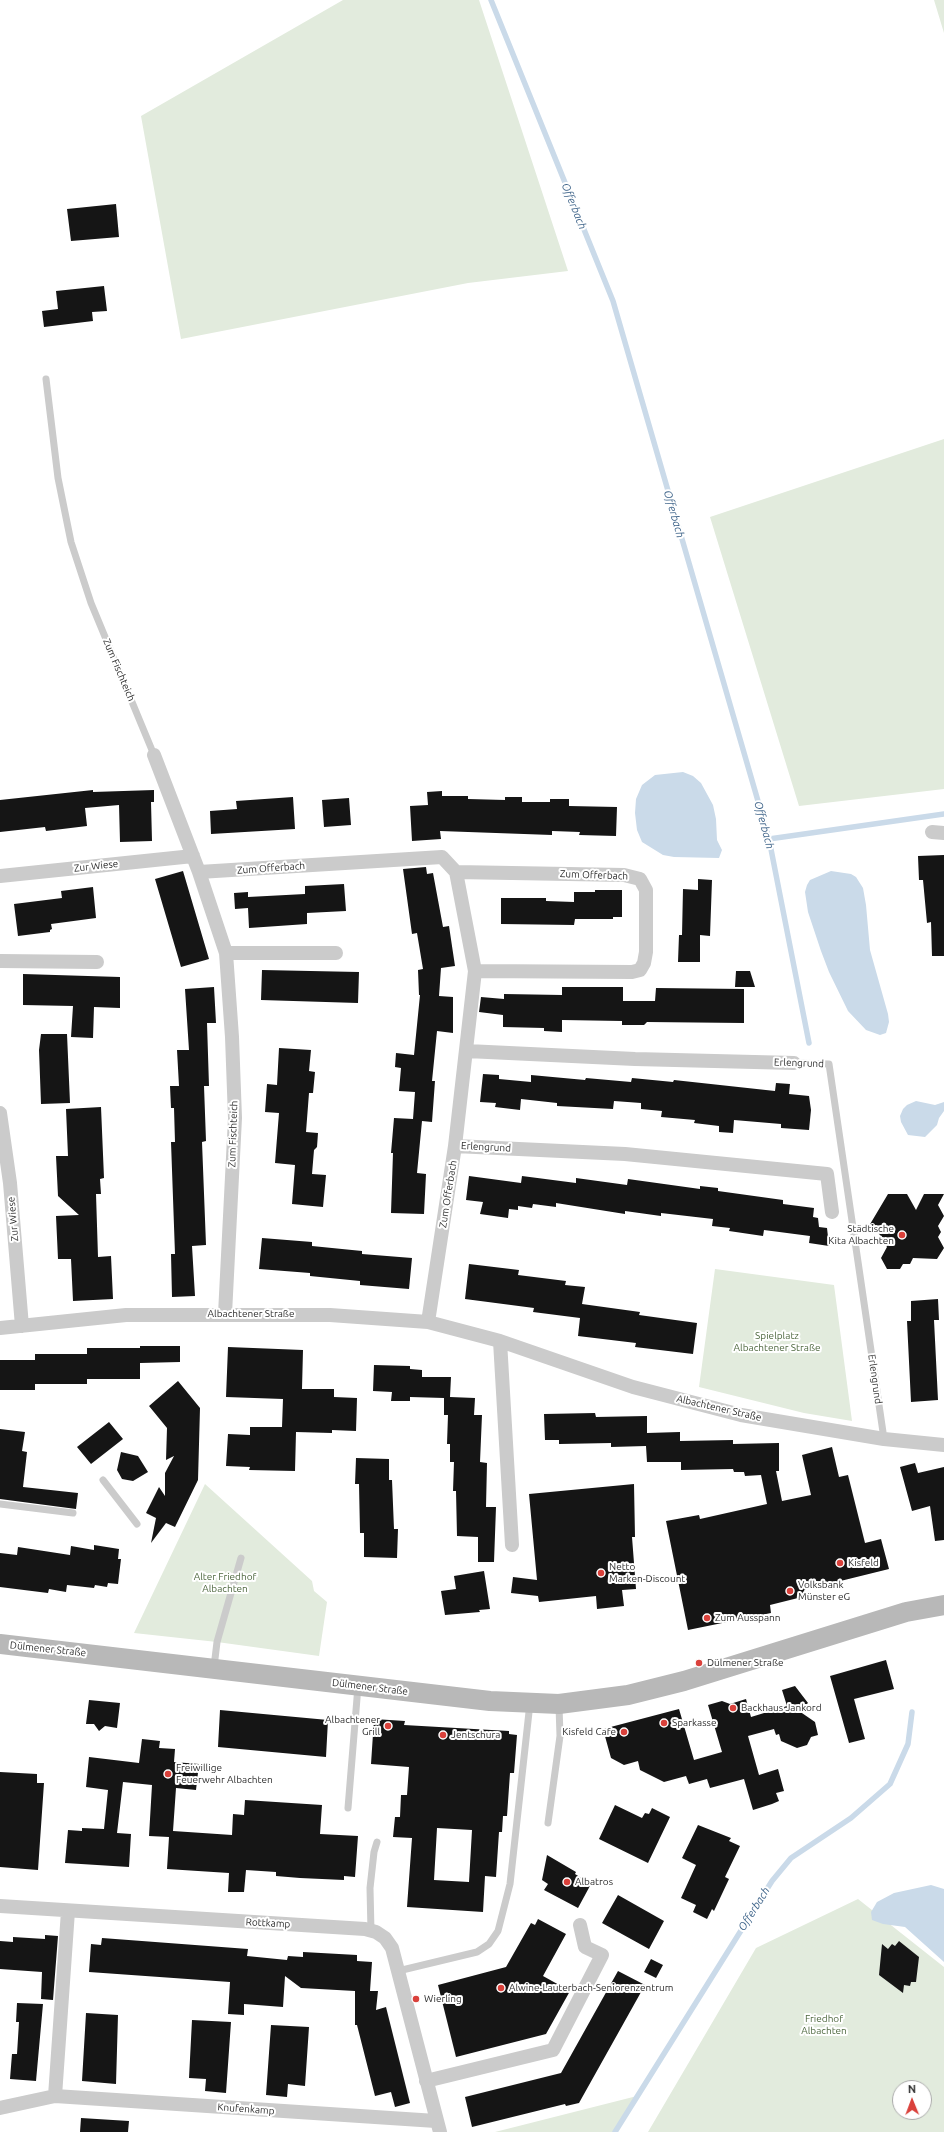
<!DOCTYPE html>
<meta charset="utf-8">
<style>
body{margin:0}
#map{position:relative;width:944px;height:2132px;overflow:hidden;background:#fff;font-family:Ubuntu,sans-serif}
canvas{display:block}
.north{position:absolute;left:892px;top:2080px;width:40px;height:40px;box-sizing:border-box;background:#fff;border:1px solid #ababab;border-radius:50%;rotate:359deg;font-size:11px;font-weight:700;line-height:16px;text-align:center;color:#2e2e2e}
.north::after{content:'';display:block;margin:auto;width:14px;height:18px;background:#da413b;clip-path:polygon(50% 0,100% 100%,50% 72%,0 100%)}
</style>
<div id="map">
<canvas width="944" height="2132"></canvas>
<div class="north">N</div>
</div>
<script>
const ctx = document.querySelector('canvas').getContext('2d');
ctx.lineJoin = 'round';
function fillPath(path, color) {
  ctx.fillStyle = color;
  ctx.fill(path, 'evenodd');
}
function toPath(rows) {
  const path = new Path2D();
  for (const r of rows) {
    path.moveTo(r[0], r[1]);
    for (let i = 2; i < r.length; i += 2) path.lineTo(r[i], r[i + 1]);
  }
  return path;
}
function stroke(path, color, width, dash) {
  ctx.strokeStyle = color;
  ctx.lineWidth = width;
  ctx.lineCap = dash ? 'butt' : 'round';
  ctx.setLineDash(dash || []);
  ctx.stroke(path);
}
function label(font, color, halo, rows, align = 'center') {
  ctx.font = font + ' Ubuntu,sans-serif';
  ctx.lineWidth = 4;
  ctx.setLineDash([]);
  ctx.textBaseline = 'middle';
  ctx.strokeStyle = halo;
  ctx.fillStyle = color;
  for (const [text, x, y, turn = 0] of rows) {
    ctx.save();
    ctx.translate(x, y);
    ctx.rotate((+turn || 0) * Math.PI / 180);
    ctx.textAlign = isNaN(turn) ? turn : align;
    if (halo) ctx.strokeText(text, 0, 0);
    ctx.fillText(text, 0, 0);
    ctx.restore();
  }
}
fillPath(toPath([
 [343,0,479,0,568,271,468,283,181,339,141,116],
 [934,0,944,0,944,33],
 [944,439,944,789,799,806,710,517],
 [715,1269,834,1285,852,1421,804,1413,699,1387],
 [205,1484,312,1581,314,1591,327,1602,319,1656,217,1642,134,1633],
 [858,1899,944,1967,944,2132,648,2132,756,1948],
 [900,2088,924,2088,924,2112,900,2112],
 [637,2096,617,2132,495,2132]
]), '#e2ebdd');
fillPath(toPath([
 [683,772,693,776,701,783,713,805,716,819,717,840,722,850,719,858,674,857,663,855,642,842,637,830,635,813,636,799,642,785,655,775],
 [831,871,851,874,856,877,863,888,866,905,870,950,888,1014,889,1022,886,1033,880,1035,866,1030,848,1011,829,972,821,951,808,912,805,892,807,885,810,880],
 [916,1101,935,1105,944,1102,944,1111,939,1118,937,1125,925,1137,908,1135,901,1122,900,1116,903,1109,907,1105],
 [931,1885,944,1889,944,1962,905,1927,883,1924,872,1920,871,1912,877,1902,894,1893]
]), '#cadae9');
stroke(toPath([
 [491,0,613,301,769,839,809,1043],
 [769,839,944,814],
 [615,2132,772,1881,791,1858,851,1818,890,1784,908,1744,912,1712]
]), '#cadae9', 5.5);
fillPath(toPath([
 [116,204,119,237,71,241,67,209],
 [104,286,107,311,92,312,93,321,44,327,42,311,58,309,56,291],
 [93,790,93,792,154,790,154,802,151,802,152,841,120,842,119,805,85,808,87,826,46,831,45,827,0,832,0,800],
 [442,791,442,796,468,796,468,799,505,800,505,797,522,797,522,802,550,802,550,799,569,799,569,806,617,807,616,836,579,835,580,832,552,831,552,835,440,831,441,839,412,841,410,806,428,805,427,792],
 [293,797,295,829,211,834,210,811,237,809,236,801],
 [349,798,351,825,324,827,322,800],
 [944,855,944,956,932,956,931,922,927,923,923,880,919,880,918,856],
 [426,867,427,874,433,873,443,927,449,926,455,966,441,968,439,996,453,997,453,1033,437,1031,432,1081,435,1081,432,1122,422,1121,417,1173,426,1174,424,1214,391,1213,393,1153,391,1153,394,1118,413,1119,415,1092,399,1091,401,1068,395,1067,396,1053,414,1055,420,995,419,995,418,970,423,969,417,933,412,934,403,869],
 [183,871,209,959,181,967,155,879],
 [698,879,712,880,710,936,700,935,700,962,678,962,679,935,682,935,683,889,698,890],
 [344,884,346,911,307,913,307,924,249,928,248,908,235,909,234,893,248,892,248,897,305,894,305,886],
 [93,887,96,918,51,924,52,929,50,930,50,932,18,936,14,904,62,898,61,891],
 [595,890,622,890,622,917,613,917,613,919,575,919,574,925,501,924,501,898,546,898,546,901,574,902,574,892,595,892],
 [262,970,359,972,358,1003,261,1000],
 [736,971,750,971,755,987,735,987],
 [23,974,120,977,120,1008,94,1007,93,1038,71,1037,73,1006,23,1005],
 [214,987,216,1023,207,1023,209,1086,204,1086,206,1141,202,1142,206,1245,192,1246,195,1296,172,1297,171,1254,175,1254,171,1142,175,1142,174,1108,171,1108,170,1086,179,1086,177,1050,189,1050,185,989],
 [562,987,623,987,623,1001,655,1001,656,988,744,989,744,1023,647,1022,644,1025,622,1025,622,1021,562,1020,562,1032,544,1031,544,1028,503,1027,503,1015,479,1012,481,997,504,999,504,994,562,995],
 [41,1034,67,1034,70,1103,41,1104,39,1050],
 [279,1048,311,1050,309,1071,315,1072,313,1093,309,1093,306,1132,318,1133,317,1147,314,1150,312,1174,326,1175,323,1207,292,1204,295,1165,275,1163,279,1113,265,1112,267,1084,277,1085],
 [483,1074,499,1075,499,1079,531,1082,531,1075,585,1080,586,1078,631,1082,632,1078,673,1082,674,1080,775,1091,776,1083,790,1084,789,1094,809,1096,811,1110,809,1130,781,1128,781,1124,734,1120,733,1133,719,1132,719,1126,694,1123,695,1120,661,1117,662,1111,641,1109,641,1103,614,1101,613,1109,557,1106,557,1103,521,1099,520,1110,495,1107,496,1103,480,1102],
 [101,1107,104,1178,100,1179,101,1194,96,1194,98,1257,111,1256,113,1299,73,1301,71,1259,58,1259,56,1216,79,1215,58,1196,56,1156,68,1156,66,1109],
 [469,1176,521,1183,522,1176,576,1183,576,1178,627,1185,628,1179,700,1189,700,1186,718,1188,718,1191,783,1200,783,1204,814,1208,813,1217,818,1218,819,1227,827,1228,829,1246,809,1243,810,1236,764,1230,763,1236,729,1231,730,1228,712,1226,713,1219,661,1213,661,1216,625,1211,625,1214,556,1203,556,1207,533,1204,532,1208,518,1206,518,1210,509,1209,508,1218,480,1214,483,1202,466,1200],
 [888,1194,907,1194,916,1210,924,1194,944,1194,938,1205,944,1216,938,1226,941,1232,938,1237,944,1248,937,1259,913,1258,910,1264,903,1264,900,1269,887,1269,881,1258,887,1247,878,1232,866,1231],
 [262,1238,312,1242,312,1246,362,1251,362,1254,412,1258,409,1289,360,1285,360,1281,310,1276,310,1273,259,1269],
 [469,1264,519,1270,518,1275,566,1281,565,1285,585,1287,582,1304,640,1312,639,1315,697,1323,693,1354,635,1347,636,1343,578,1336,580,1318,533,1312,534,1308,465,1299],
 [938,1299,939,1320,934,1320,938,1400,911,1402,907,1321,911,1321,911,1301],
 [140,1346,180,1346,180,1362,140,1363,140,1379,87,1379,87,1384,35,1384,35,1390,0,1390,0,1360,35,1360,35,1354,87,1354,87,1348,140,1348],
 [228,1347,303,1350,302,1389,334,1389,334,1397,357,1398,356,1431,332,1430,332,1433,296,1432,295,1471,249,1470,250,1467,226,1466,228,1434,250,1435,250,1427,282,1427,283,1399,226,1397],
 [374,1365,410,1366,410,1369,422,1370,422,1377,451,1377,450,1397,475,1398,474,1415,482,1415,480,1462,487,1463,486,1507,496,1507,494,1562,478,1562,478,1537,457,1536,456,1491,453,1491,454,1462,450,1462,450,1444,447,1444,448,1415,444,1415,444,1398,410,1397,410,1401,391,1401,392,1392,373,1391],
 [178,1381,200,1408,198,1480,175,1527,166,1523,151,1543,156,1518,146,1513,159,1487,165,1496,165,1473,174,1456,166,1460,167,1428,149,1406],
 [595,1413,596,1417,647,1416,647,1433,680,1432,680,1441,733,1440,733,1444,779,1443,779,1471,776,1471,782,1501,811,1495,802,1455,832,1447,839,1477,848,1475,865,1543,881,1539,889,1569,804,1590,806,1596,770,1605,771,1613,688,1630,666,1521,699,1515,700,1519,767,1504,761,1475,745,1476,744,1472,734,1472,733,1469,681,1470,681,1462,647,1462,646,1446,611,1447,611,1443,559,1444,559,1440,545,1440,544,1414],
 [109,1422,123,1439,91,1464,77,1447],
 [0,1429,25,1432,22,1451,27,1452,23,1487,78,1493,76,1509,0,1499],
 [121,1452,138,1456,148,1472,133,1481,122,1479,117,1470],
 [356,1458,389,1459,389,1480,392,1480,394,1529,398,1529,397,1558,364,1557,364,1533,360,1533,359,1484,355,1484],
 [915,1463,918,1473,944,1467,944,1540,935,1541,930,1506,912,1511,900,1467],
 [634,1484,635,1537,632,1537,636,1589,622,1590,624,1606,597,1609,596,1596,539,1602,538,1596,511,1593,513,1577,537,1580,529,1494],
 [94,1545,119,1549,118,1559,121,1559,118,1584,108,1583,107,1587,95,1585,94,1588,67,1585,66,1592,49,1589,48,1593,0,1587,0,1553,17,1555,18,1547,70,1555,71,1546,94,1550],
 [484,1571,490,1609,479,1610,480,1612,445,1615,441,1591,456,1589,454,1576],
 [886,1660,894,1689,854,1699,865,1739,849,1743,830,1676],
 [795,1686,808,1703,799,1711,815,1722,818,1735,811,1737,807,1745,797,1748,781,1741,779,1734,776,1735,774,1729,748,1736,759,1775,778,1769,784,1791,776,1793,779,1801,772,1804,753,1810,744,1779,710,1788,707,1779,689,1784,686,1776,664,1782,640,1770,638,1761,624,1765,611,1758,603,1729,679,1709,694,1760,722,1752,708,1705,722,1701,730,1704,746,1699,751,1717,787,1706,782,1690],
 [89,1700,120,1703,117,1728,105,1726,99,1731,94,1724,86,1724],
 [220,1710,328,1720,326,1757,218,1747],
 [374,1719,405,1721,404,1725,509,1731,509,1734,517,1735,514,1773,510,1773,507,1816,503,1816,502,1832,499,1832,496,1877,485,1876,483,1912,407,1907,412,1838,393,1837,395,1817,400,1817,401,1795,407,1795,409,1767,371,1764],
 [437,1828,472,1830,469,1882,434,1880],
 [142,1739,160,1741,159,1748,175,1749,174,1762,199,1764,196,1790,176,1788,173,1831,232,1835,233,1814,244,1815,245,1800,322,1805,320,1834,358,1836,355,1877,344,1876,344,1880,300,1878,276,1876,276,1872,246,1870,244,1892,228,1892,229,1873,167,1869,169,1837,149,1836,152,1785,123,1782,117,1833,131,1834,129,1867,65,1863,68,1830,82,1831,82,1828,104,1829,108,1790,86,1787,89,1757,139,1763],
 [0,1772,37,1774,37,1783,44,1783,38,1870,0,1867],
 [615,1805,642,1818,645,1813,649,1814,652,1808,670,1817,648,1863,599,1839],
 [698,1825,731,1838,729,1841,740,1846,725,1877,729,1879,714,1911,712,1909,707,1919,693,1912,696,1905,681,1898,696,1865,682,1858],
 [547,1855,576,1872,575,1874,591,1884,578,1908,544,1890,548,1884,542,1880],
 [618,1895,664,1921,649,1949,602,1923],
 [538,1919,566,1934,543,1976,570,1991,546,2034,456,2057,438,1985,506,1967,531,1923,535,1925],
 [45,1935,58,1936,53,2000,41,1999,42,1972,0,1969,0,1941,13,1942,13,1937,45,1939],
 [102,1938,248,1949,247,1956,287,1960,288,1956,303,1957,303,1952,357,1955,357,1961,372,1962,370,1991,378,1991,376,2010,386,2007,410,2103,395,2107,391,2092,375,2096,357,2025,355,2025,355,1991,301,1988,285,1976,283,2007,244,2004,244,2015,228,2014,230,1982,89,1972,91,1944,101,1945],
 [899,1941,919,1957,916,1982,911,1982,910,1986,904,1985,903,1993,879,1975,882,1944,888,1949,892,1944,895,1946],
 [651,1959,663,1965,656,1978,644,1972],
 [618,1971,645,1985,579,2103,566,2106,565,2104,472,2127,465,2097,561,2073],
 [17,2003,43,2004,36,2081,10,2079,12,2054,17,2054,19,2022,16,2022],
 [86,2013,118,2015,116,2084,82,2081],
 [192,2020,231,2022,226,2093,205,2091,206,2079,189,2078],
 [271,2025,309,2027,305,2086,288,2084,287,2097,266,2095],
 [81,2118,129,2121,128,2132,80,2132]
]), '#151515');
stroke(toPath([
 [46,379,58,478,71,542,91,603,154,755],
 [794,1063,829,1064,884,1439],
 [103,1480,137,1524],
 [0,1504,73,1513],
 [214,1667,217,1642,241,1558],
 [348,1808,358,1686],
 [548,1823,560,1736,559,1706],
 [371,1931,370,1888,374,1852,377,1842],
 [398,1971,477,1952,489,1944,498,1931,510,1884,530,1703]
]), '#cbcbcb', 7);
stroke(toPath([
 [154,755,199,872,226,953,232,1037,235,1118,225,1314],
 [932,832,944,833],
 [199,872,442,857,456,872,475,971,455,1146,428,1322],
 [456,872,624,875,640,879,646,890,646,952,644,963,640,970,632,972,475,971],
 [0,876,193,856],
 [226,953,336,953],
 [0,961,97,962],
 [467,1051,635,1059,794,1063],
 [0,1113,10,1183,22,1326],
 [455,1146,625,1154,827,1174,832,1212],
 [0,1328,126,1315,330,1315,428,1322,500,1341,633,1387,741,1415,884,1439,944,1445],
 [500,1341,512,1545],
 [0,1906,365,1929,376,1932,385,1938,392,1948,440,2132],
 [426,2081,553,2050,602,1955,585,1947,580,1925],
 [55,2096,68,1911],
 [0,2108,55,2096,436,2121]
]), '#cbcbcb', 14);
stroke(toPath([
 [0,1644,490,1701,559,1704,628,1695,684,1681,906,1612,944,1605]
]), '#b8b8b8', 20);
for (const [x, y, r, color] of [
 [902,1235,4,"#da413b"],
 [840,1563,4,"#da413b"],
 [601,1573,4,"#da413b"],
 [790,1591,4,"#da413b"],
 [707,1618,4,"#da413b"],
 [699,1663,4,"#da413b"],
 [733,1708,4,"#da413b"],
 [664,1723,4,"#da413b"],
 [388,1726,4,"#da413b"],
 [624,1732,4,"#da413b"],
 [443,1735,4,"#da413b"],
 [168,1774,4,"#da413b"],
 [567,1882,4,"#da413b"],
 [501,1988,4,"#da413b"],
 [416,1999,4,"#da413b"]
]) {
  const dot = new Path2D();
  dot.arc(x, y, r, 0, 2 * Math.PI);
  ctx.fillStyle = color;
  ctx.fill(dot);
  stroke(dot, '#fff', 1.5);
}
label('10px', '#2e2e2e', '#fff', [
 ["Zum Fischteich",119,670,67],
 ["Zur Wiese",96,866,-6],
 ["Zum Offerbach",271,868,-4],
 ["Zum Offerbach",594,875,2],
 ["Erlengrund",799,1063,2],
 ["Zum Fischteich",233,1134,-88],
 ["Erlengrund",486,1147,3],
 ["Zum Offerbach",448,1194,-81],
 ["Zur Wiese",13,1219,-95],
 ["Albachtener Straße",251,1314],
 ["Erlengrund",875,1379,82],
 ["Albachtener Straße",719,1408,13],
 ["Dülmener Straße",48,1649,6],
 ["Dülmener Straße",370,1687,7],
 ["Rottkamp",268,1923,3],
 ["Knufenkamp",246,2109,4]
]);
label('10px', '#2e2e2e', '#fff', [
 ["Städtische",894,1229,"right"],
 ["Kita Albachten",894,1241,"right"],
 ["Kisfeld",848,1563],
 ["Netto",609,1567],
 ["Marken-Discount",609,1579],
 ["Volksbank",798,1585],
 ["Münster eG",798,1597],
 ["Zum Ausspann",715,1618],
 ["Dülmener Straße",707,1663],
 ["Backhaus Jankord",741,1708],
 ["Albachtener",380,1720,"right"],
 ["Grill",380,1732,"right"],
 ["Sparkasse",672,1723],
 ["Kisfeld Cafe",616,1732,"right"],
 ["Jentschura",451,1735],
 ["Freiwillige",176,1768],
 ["Feuerwehr Albachten",176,1780],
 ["Albatros",575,1882],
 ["Alwine-Lauterbach-Seniorenzentrum",509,1988],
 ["Wierling",424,1999]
], 'left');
label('10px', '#4d673e', '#fff', [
 ["Spielplatz",777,1336],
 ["Albachtener Straße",777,1348],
 ["Alter Friedhof",225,1577],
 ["Albachten",225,1589],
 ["Friedhof",824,2019],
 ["Albachten",824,2031]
]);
label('italic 11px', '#41668b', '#fff', [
 ["Offerbach",574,206,68],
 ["Offerbach",674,514,74],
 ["Offerbach",764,825,75],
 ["Offerbach",754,1909,-58]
]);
</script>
